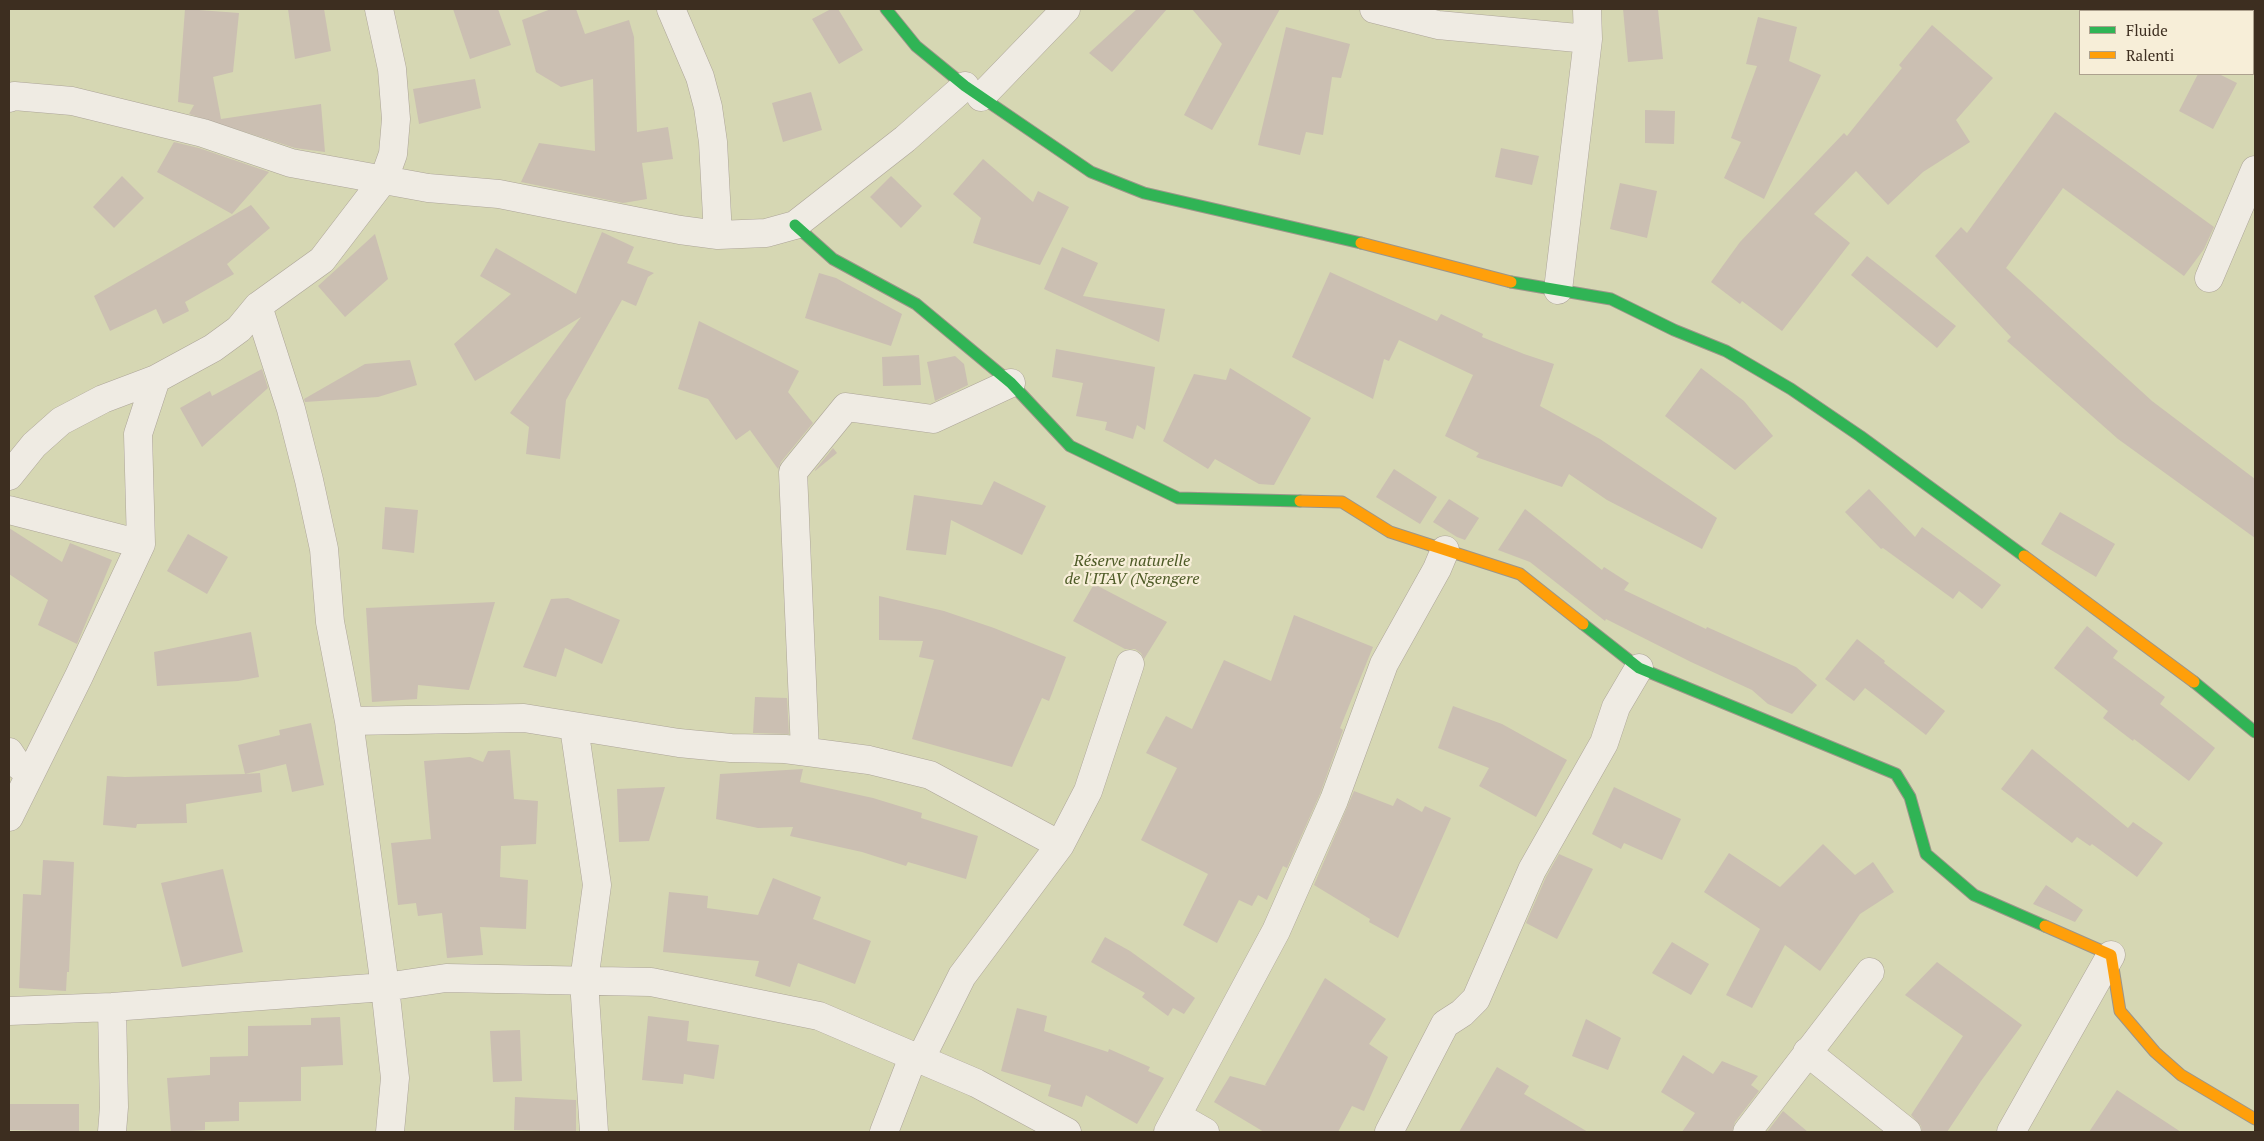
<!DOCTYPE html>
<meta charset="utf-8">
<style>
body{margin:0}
#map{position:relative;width:2264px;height:1141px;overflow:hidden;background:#e7e0d1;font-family:"PT Serif",serif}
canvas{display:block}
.frame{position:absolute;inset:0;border:10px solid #3d2e20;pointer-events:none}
.legend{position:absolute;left:2079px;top:10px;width:175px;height:65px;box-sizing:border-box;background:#f7eed8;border:1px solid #ada18e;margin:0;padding:6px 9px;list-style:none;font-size:15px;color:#3d2e20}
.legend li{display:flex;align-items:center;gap:10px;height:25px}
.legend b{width:25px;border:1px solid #ada18e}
</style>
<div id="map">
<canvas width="2264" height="1141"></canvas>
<div class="frame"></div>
<ul class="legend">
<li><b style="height:6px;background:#30b455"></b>Fluide</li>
<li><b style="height:6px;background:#ff9f0a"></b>Ralenti</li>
</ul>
</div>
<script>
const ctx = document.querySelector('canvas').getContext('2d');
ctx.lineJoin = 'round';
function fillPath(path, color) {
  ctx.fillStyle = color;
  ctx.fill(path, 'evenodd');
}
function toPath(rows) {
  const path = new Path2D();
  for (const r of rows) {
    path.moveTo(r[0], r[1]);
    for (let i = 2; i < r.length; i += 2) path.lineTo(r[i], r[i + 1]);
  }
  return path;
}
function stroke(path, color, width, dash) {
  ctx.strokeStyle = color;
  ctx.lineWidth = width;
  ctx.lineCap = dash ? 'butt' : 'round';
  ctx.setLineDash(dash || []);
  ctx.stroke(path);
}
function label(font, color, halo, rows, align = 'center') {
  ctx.font = font + ' "PT Serif",serif';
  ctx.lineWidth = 4.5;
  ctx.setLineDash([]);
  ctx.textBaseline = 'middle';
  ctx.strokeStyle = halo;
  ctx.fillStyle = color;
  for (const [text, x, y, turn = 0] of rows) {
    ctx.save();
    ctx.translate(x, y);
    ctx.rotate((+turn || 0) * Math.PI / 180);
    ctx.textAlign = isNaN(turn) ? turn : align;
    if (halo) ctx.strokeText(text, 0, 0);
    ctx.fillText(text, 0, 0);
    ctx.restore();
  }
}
fillPath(toPath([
 [9,9,2255,9,2255,1132,9,1132],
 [2080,11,2253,11,2253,74,2080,74]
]), '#d6d7b3');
fillPath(toPath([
 [185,9,239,13,233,72,213,77,221,119,321,104,325,152,295,148,189,114,194,105,178,102],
 [288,9,324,9,331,51,295,59],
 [453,9,498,9,511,45,470,59],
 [551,9,576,9,585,34,629,20,634,37,637,132,668,127,673,159,642,163,647,199,623,203,521,182,539,143,595,151,593,79,561,87,536,72,522,20],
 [831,9,838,9,863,50,839,64,812,19],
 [1137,9,1167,9,1112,72,1089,53],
 [1192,9,1280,9,1212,130,1184,115,1222,44],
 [1623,9,1658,9,1663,59,1628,62],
 [1758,17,1797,27,1789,61,1821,75,1764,199,1724,178,1741,142,1731,138,1757,66,1746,64],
 [1932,25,1993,78,1956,120,1970,142,1923,172,1888,205,1856,171,1814,214,1850,243,1782,331,1742,301,1740,304,1711,282,1740,242,1844,133,1847,136,1902,68,1899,65],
 [1286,27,1350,44,1341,78,1332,77,1323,135,1306,132,1300,155,1258,145],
 [2198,74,2219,74,2237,83,2213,129,2179,111],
 [475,79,481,108,419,124,413,89],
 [811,92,822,130,783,142,772,103],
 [1645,110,1675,111,1674,144,1645,143],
 [2055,112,2214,227,2204,249,2184,276,2063,188,2006,268,2152,401,2255,479,2255,538,2118,439,2007,341,2011,337,1935,256,1961,227,1967,233],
 [174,142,199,148,269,172,232,214,157,172],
 [1501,148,1539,156,1532,185,1495,177],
 [983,159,1033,202,1038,191,1069,207,1040,265,973,243,981,218,953,194],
 [122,176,144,198,114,228,93,207],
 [891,176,922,206,901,228,870,197],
 [1620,183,1657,191,1647,238,1610,229],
 [251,205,270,228,227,264,234,274,185,302,189,311,163,324,156,309,110,331,94,296],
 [602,232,634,247,627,263,654,273,648,277,636,306,622,300,566,400,560,459,526,454,529,427,510,413,581,317,475,381,454,344,511,294,480,276,496,248,576,294],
 [375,234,388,279,345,317,318,286],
 [1062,247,1098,263,1083,296,1165,309,1159,342,1044,289],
 [1867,256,1956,326,1937,348,1851,275],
 [1330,272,1437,321,1441,314,1483,334,1482,337,1524,354,1554,364,1540,406,1600,439,1717,518,1702,549,1607,500,1569,474,1562,487,1476,457,1479,453,1445,436,1473,375,1399,340,1389,361,1384,359,1373,399,1292,357],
 [819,273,836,278,902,314,891,346,805,318],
 [699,321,799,371,788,392,813,423,781,462,778,469,750,430,736,440,708,399,678,389],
 [1056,349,1155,367,1145,430,1137,425,1133,439,1105,430,1107,422,1076,416,1083,383,1052,377],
 [919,355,921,385,883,386,882,357],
 [955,356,964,364,968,385,935,401,927,362],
 [410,360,417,385,378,397,305,402,304,399,365,364],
 [1230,368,1311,418,1274,485,1259,484,1215,459,1208,469,1163,441,1194,374,1226,380],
 [1701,368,1744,401,1773,436,1735,470,1665,416],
 [262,369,268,388,202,447,180,408,210,391,212,396],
 [833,448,837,453,815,471,815,470],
 [1394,469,1437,497,1420,524,1376,497],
 [994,481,1046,506,1022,555,951,520,946,555,906,550,914,495,982,505],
 [1869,489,1915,537,1922,527,2001,585,1982,609,1959,591,1953,599,1883,548,1881,549,1845,512],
 [1449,499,1479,518,1465,540,1457,537,1433,522],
 [385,507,418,510,414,553,382,549],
 [1525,509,1602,570,1604,567,1629,583,1624,590,1706,629,1707,627,1796,667,1817,685,1792,714,1768,704,1752,690,1691,662,1606,619,1605,621,1530,562,1498,550],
 [2060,512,2115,544,2096,577,2041,544],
 [9,528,62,562,70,543,112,560,77,644,38,625,48,600,9,574],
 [188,534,228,557,207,594,167,571],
 [1094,584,1167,622,1144,659,1141,653,1135,649,1125,649,1073,621],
 [879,596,944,611,994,628,1066,657,1049,701,1042,698,1012,767,912,739,934,660,919,657,923,641,879,640],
 [568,598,620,620,602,664,565,648,556,677,523,667,551,599],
 [495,602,469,690,418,685,417,699,372,702,366,608],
 [1294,615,1373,647,1340,728,1343,730,1320,794,1287,868,1283,866,1267,900,1258,895,1252,906,1239,900,1217,943,1183,925,1208,874,1141,840,1177,768,1146,753,1166,716,1192,729,1224,660,1271,681],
 [2087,626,2118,651,2113,658,2165,697,2160,704,2215,748,2189,781,2134,739,2133,741,2103,718,2108,711,2054,668],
 [251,632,259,677,238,681,157,686,154,652],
 [1857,639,1885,661,1884,663,1945,711,1926,735,1865,688,1854,701,1825,679],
 [755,697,787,698,789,734,753,733],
 [1453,706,1502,724,1567,760,1536,817,1479,786,1489,768,1438,748],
 [311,723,324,785,292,792,286,764,245,774,260,773,262,792,186,804,187,823,137,824,136,828,103,825,107,776,125,777,245,774,238,745,280,735,279,730],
 [2032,749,2128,828,2133,822,2163,843,2137,877,2092,844,2090,846,2077,837,2072,843,2001,789],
 [510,750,514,799,538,801,536,844,501,846,500,877,528,880,526,929,480,927,483,955,447,958,442,913,418,916,416,903,398,905,391,843,431,839,424,761,470,757,483,762,488,751],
 [803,769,800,782,873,798,922,813,921,818,978,836,966,879,908,862,906,866,862,852,790,836,793,827,758,828,716,819,720,774],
 [665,787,649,841,619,842,617,789],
 [1614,787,1681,819,1662,860,1624,843,1621,849,1592,834],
 [1354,791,1393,806,1397,798,1422,812,1425,806,1451,818,1398,938,1369,922,1370,919,1314,885],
 [1823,844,1855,875,1873,862,1894,892,1860,914,1820,971,1785,945,1752,1008,1726,995,1760,929,1704,892,1729,853,1780,887],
 [1559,854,1593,869,1557,939,1526,923,1546,877],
 [43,860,74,862,69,972,67,972,66,991,19,988,23,894,41,895],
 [223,869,243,952,182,967,161,883],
 [773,878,821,897,813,919,871,941,855,984,798,963,790,987,755,976,759,961,663,952,669,892,708,896,707,908,758,915],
 [2046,885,2083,910,2075,922,2033,904],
 [1105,937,1130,951,1195,998,1184,1014,1173,1008,1168,1016,1142,997,1145,993,1091,962],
 [1672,942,1709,964,1691,995,1652,973],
 [1937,962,2022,1025,1981,1081,1947,1132,1922,1132,1921,1126,1911,1115,1963,1036,1905,995],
 [1325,978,1386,1019,1369,1044,1388,1057,1364,1111,1352,1106,1338,1132,1264,1132,1214,1102,1230,1076,1267,1086,1265,1085],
 [1017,1008,1047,1016,1044,1031,1108,1052,1109,1049,1150,1067,1148,1071,1164,1078,1137,1124,1086,1095,1082,1107,1048,1096,1051,1085,1001,1071],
 [648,1016,689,1021,687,1041,719,1045,714,1079,684,1074,683,1084,642,1080],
 [340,1017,343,1065,301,1067,301,1101,239,1102,239,1121,205,1122,205,1130,171,1132,167,1078,210,1075,210,1057,248,1056,248,1026,311,1025,311,1018],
 [1586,1019,1621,1038,1608,1070,1572,1056],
 [520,1030,522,1081,493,1082,490,1031],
 [1683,1055,1713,1074,1722,1061,1758,1076,1751,1085,1759,1091,1735,1122,1732,1132,1682,1132,1695,1113,1661,1092],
 [1497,1067,1529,1086,1524,1094,1588,1132,1459,1132],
 [2117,1090,2181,1132,2089,1132],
 [515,1097,576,1100,576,1132,514,1130],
 [9,1104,79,1104,79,1132,9,1130],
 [1783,1111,1808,1132,1767,1132]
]), '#cbbfb2');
const street = toPath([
 [671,9,700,77,708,107,713,142,718,235],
 [1374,9,1438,25,1588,39],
 [981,97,1066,9],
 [9,98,14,96,72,101,203,133,291,163,428,188,499,194,680,230,718,235,766,233,795,225,905,139,965,86],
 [2209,278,2255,170],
 [1558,290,1588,39,1587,9],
 [258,306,291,409,309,480,324,549,330,622,349,721,385,987,395,1078,390,1132],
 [9,476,34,445,61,421,103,399,156,379],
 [9,510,141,544],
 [349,721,524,718,679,743,731,748,785,749,869,760,930,775,1060,845],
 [574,727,597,885,584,981,594,1132],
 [805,751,793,472,846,407,933,419,1011,383],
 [9,752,17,764,30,774],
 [9,817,79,676,141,544,138,434,156,379,213,348,239,329,258,306,322,260,384,179,393,154,396,119,392,69,379,9],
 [112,1007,114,1107,112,1132],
 [9,1011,112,1007,385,987,446,978,651,982,819,1016,976,1083,1067,1132],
 [1807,1052,1907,1132],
 [920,1060,962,976,1060,845,1088,791,1130,664],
 [1177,1116,1205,1132],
 [884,1132,913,1057],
 [1168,1132,1276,931,1334,800,1384,664,1437,569,1445,550],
 [1389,1132,1445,1024,1462,1013,1476,999,1532,870,1604,743,1616,707,1639,668],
 [1747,1132,1870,972],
 [2011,1132,2111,955]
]);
const fast = toPath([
 [886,9,916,46,965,86,1091,172,1144,193,1361,243],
 [795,225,833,259,916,304,1011,383,1070,446,1178,498,1300,501],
 [1511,282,1611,299,1674,330,1726,351,1791,389,1860,436,2024,556],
 [1583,624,1639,668,1896,774,1910,797,1926,854,1974,895,2045,926],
 [2194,682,2255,732]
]);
const slow = toPath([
 [1361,243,1511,282],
 [1300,501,1342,502,1390,532,1520,574,1583,624],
 [2024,556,2194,682],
 [2045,926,2111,955,2120,1011,2155,1052,2181,1075,2255,1119]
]);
stroke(street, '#ada599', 29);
stroke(fast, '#9c958a', 13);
stroke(slow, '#9c958a', 13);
stroke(street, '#efebe3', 28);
stroke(fast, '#30b455', 11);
stroke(slow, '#ff9f0a', 11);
label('italic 16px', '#4d5a26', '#f7eed8', [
 ["Réserve naturelle",1132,561],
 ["de l'ITAV (Ngengere",1132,579]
]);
</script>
